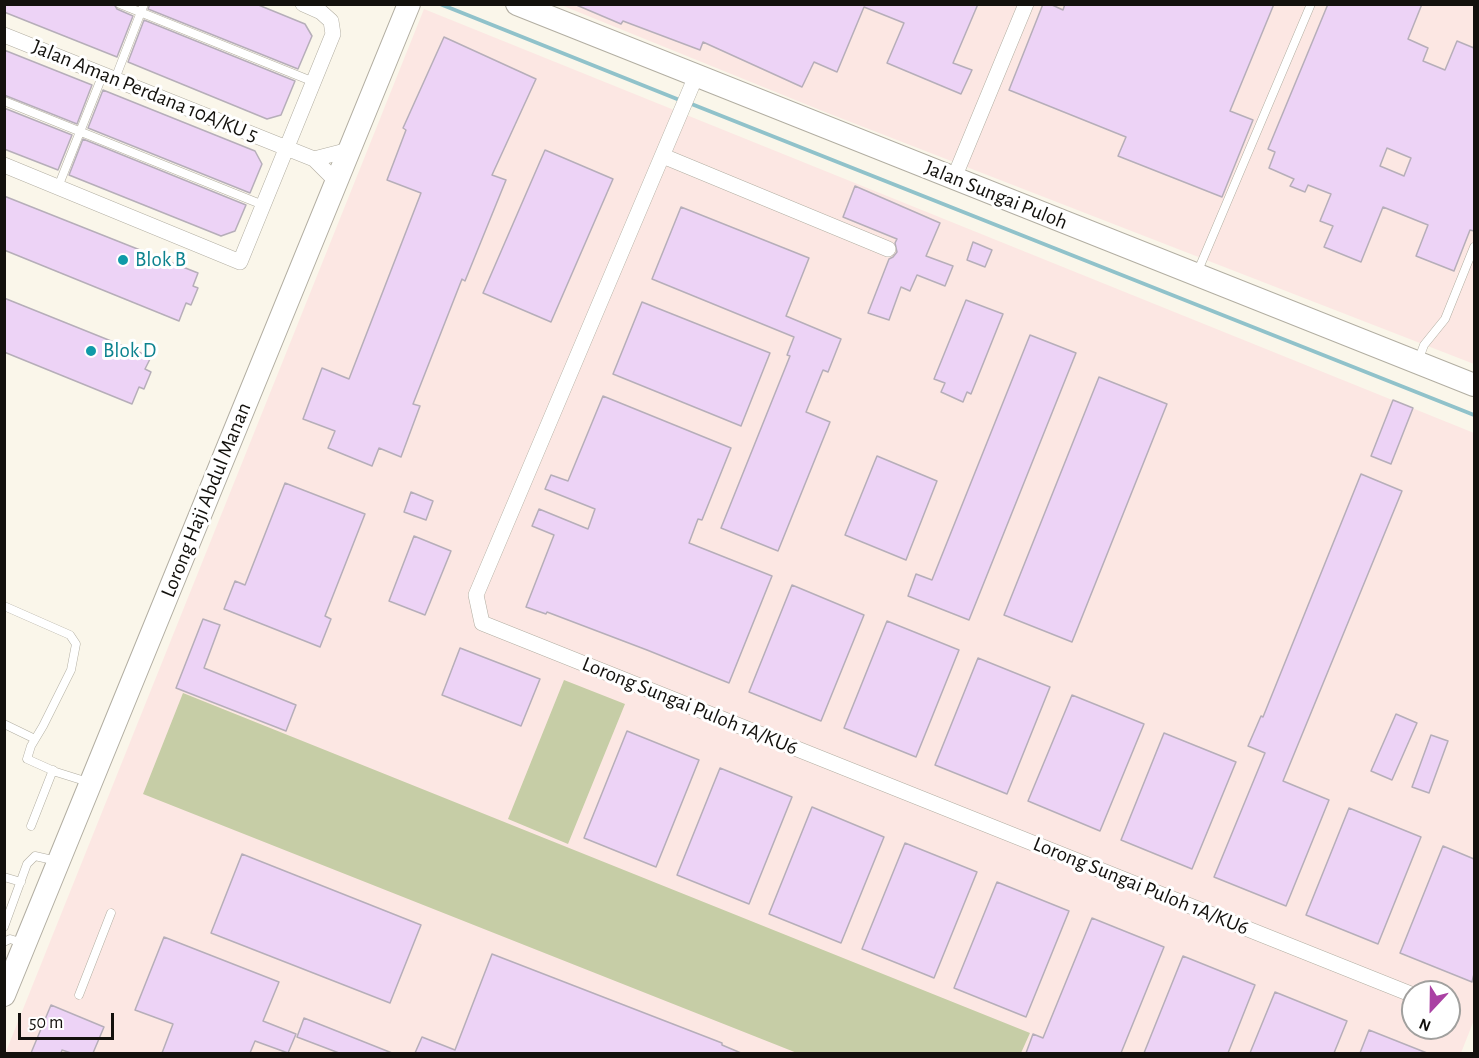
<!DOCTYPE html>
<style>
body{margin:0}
#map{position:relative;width:1479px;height:1058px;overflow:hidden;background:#faf6ea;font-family:"Alegreya Sans",sans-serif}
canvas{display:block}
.frame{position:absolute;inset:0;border:6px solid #13110d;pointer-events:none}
.north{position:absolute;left:1401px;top:980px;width:60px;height:60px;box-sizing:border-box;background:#fff;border:2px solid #a1a09e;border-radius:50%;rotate:202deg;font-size:16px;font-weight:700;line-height:24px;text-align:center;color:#13110d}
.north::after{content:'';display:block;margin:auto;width:21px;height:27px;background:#aa41a3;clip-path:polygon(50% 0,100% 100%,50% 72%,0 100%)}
.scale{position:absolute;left:18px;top:1013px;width:96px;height:27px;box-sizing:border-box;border:3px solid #13110d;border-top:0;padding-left:8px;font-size:18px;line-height:21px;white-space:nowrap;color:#13110d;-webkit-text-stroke:4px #fff;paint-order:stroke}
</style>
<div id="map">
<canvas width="1479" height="1058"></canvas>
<div class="frame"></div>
<div class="north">N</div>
<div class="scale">50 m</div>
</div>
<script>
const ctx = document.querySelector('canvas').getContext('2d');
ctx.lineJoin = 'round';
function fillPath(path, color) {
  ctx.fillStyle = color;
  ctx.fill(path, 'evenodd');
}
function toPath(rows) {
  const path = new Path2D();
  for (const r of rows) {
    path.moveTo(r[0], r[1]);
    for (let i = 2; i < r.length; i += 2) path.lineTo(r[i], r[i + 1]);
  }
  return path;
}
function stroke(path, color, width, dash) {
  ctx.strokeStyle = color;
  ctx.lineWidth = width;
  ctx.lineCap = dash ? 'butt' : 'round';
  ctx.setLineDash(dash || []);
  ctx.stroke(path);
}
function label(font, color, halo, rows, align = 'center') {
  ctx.font = font + ' "Alegreya Sans",sans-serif';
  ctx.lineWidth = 6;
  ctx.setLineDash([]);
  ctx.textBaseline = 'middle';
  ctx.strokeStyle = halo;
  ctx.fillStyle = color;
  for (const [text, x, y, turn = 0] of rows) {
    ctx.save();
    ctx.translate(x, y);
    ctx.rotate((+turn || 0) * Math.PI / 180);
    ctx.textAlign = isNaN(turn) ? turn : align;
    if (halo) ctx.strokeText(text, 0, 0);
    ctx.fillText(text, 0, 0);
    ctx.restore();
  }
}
fillPath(toPath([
 [561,5,1474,5,1474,364,825,112],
 [424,9,1474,433,1474,1020,1461,1053,5,1054],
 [1413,992,1449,992,1449,1028,1413,1028]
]), '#fce7e3');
fillPath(toPath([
 [564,680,625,704,568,844,508,819],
 [183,693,1030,1033,1021,1053,797,1053,143,794]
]), '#c6cda6');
stroke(toPath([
 [440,4,682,101],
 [689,103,1474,415]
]), '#90c2ca', 4);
const building = toPath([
 [4,4,114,4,117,9,133,16,117,57,4,12,4,4],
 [150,4,256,4,305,24,312,36,298,69,148,9,150,4],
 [574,4,978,4,953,63,972,70,961,94,887,63,904,23,864,7,837,72,814,62,802,87,703,42,700,50,623,21,621,24,574,4],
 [1043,4,1050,4,1063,10,1065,4,1274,4,1230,111,1253,120,1222,197,1118,156,1126,137,1009,90,1043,4],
 [1328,4,1422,4,1408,39,1428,48,1423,61,1445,70,1457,41,1474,48,1474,231,1470,230,1454,271,1416,256,1428,225,1383,207,1361,262,1324,247,1333,226,1320,221,1331,194,1308,185,1305,192,1290,186,1294,179,1269,168,1275,152,1268,149,1328,4],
 [1387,148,1411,158,1404,176,1380,166,1387,148],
 [144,20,295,81,281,115,267,119,128,62,144,20],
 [444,37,536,79,492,175,506,180,465,281,462,279,413,404,420,406,401,457,379,448,372,466,328,448,335,431,303,419,322,368,349,379,421,193,387,180,406,130,403,128,444,37],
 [4,50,92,85,77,124,4,95,4,50],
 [103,90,255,151,262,164,250,193,88,128,103,90],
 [4,108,72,135,58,170,4,149,4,108],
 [83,139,246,205,235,231,221,236,69,175,83,139],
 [545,150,613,179,551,322,483,293,545,150],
 [855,186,940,223,926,256,953,266,945,286,917,275,910,291,901,287,889,320,868,313,889,259,893,257,897,252,895,243,897,239,843,217,855,186],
 [4,196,198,273,193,286,198,288,191,305,186,303,179,321,4,250,4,196],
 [681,207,809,258,786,316,841,339,828,372,823,370,806,412,830,422,778,551,721,528,790,356,787,355,794,337,652,279,681,207],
 [973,242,992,250,985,267,967,260,973,242],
 [4,298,151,357,145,369,151,372,144,389,139,387,132,404,4,352,4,298],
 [966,300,1003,314,971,394,967,392,963,402,941,392,945,383,934,379,966,300],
 [642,302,770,353,741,426,613,374,642,302],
 [1030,335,1076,353,969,620,908,596,916,574,932,580,1030,335],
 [1099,377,1167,404,1072,642,1004,615,1099,377],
 [603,396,731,448,702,520,698,519,689,543,772,576,729,683,647,650,547,612,546,614,526,607,554,535,532,526,539,509,588,529,595,509,545,489,551,475,568,481,603,396],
 [1393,400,1413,408,1391,464,1371,456,1393,400],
 [877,456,937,481,906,560,845,535,877,456],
 [1361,474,1402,491,1283,781,1329,800,1286,906,1214,877,1265,753,1248,746,1261,716,1263,717,1361,474],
 [285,483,365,514,325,616,331,619,320,647,224,609,235,581,245,585,285,483],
 [411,492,433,501,426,520,404,512,411,492],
 [414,536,451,551,425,615,389,601,414,536],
 [792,585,864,615,821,721,749,692,792,585],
 [203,619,220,625,204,668,296,705,286,731,176,688,203,619],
 [887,621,959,650,916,757,844,728,887,621],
 [460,648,540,679,521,726,442,695,460,648],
 [978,658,1050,687,1007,794,935,765,978,658],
 [1072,695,1144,724,1100,831,1028,801,1072,695],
 [1396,714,1417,723,1392,780,1371,771,1396,714],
 [627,731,699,760,656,867,584,838,627,731],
 [1164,733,1236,762,1192,869,1121,840,1164,733],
 [1431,735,1448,741,1429,793,1412,787,1431,735],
 [720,768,792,797,749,904,677,875,720,768],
 [812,807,884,837,841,943,769,914,812,807],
 [1349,808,1421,837,1378,944,1306,915,1349,808],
 [905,843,977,872,934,978,862,949,905,843],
 [1443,846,1474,859,1474,974,1472,982,1400,953,1443,846],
 [242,854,421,925,390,1003,211,933,242,854],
 [997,882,1069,911,1026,1017,954,988,997,882],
 [1092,918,1164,947,1121,1053,1026,1053,1033,1034,1043,1038,1092,918],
 [164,937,279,982,263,1021,296,1034,288,1053,255,1041,250,1053,162,1053,173,1024,135,1010,164,937],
 [492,954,722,1043,722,1045,741,1053,415,1053,422,1037,455,1050,492,954],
 [1183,956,1255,985,1228,1053,1144,1053,1183,956],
 [1275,992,1347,1021,1334,1053,1250,1053,1275,992],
 [51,1005,104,1027,93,1053,71,1053,62,1050,61,1053,31,1053,51,1005],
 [304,1018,392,1053,339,1053,297,1037,304,1018],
 [1369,1030,1427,1053,1360,1053,1369,1030]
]);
fillPath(building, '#edd3f6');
stroke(building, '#b6aeb9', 1.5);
const lane = toPath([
 [120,4,314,82],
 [115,79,144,4],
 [4,101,263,205],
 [58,187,103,74],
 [1197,273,1311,4],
 [1418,361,1424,345,1445,319,1474,247],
 [4,606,70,635,76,644,71,670,43,726,31,746,27,759,56,772,88,782],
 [4,724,35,739],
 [31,826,53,770],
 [4,877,21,882],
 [4,927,27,864,35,856,57,861],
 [4,942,10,939,23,943],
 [79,995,111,913]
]);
const street = toPath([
 [4,35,314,159,337,182],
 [696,76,476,595,482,623,1413,995],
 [663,156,888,249],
 [314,159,349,150],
 [4,165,240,262,333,34,331,21,321,12,303,4],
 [954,178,1026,4]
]);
const secondary = toPath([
 [517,4,1474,385],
 [4,995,409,4]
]);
stroke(lane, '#b2aea2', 9);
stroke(street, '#b2aea2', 16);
stroke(secondary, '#b2aea2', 24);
stroke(lane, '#fff', 8);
stroke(street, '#fff', 15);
stroke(secondary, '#fff', 22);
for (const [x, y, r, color] of [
 [123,260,6,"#0f9aa8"],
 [91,351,6,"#0f9aa8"]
]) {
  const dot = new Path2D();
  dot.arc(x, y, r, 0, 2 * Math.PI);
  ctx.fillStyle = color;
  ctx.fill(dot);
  stroke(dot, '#fff', 2);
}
label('21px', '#13110d', '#fff', [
 ["Jalan Aman Perdana 10A/KU 5",145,91,22],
 ["Jalan Sungai Puloh",996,195,22],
 ["Lorong Haji Abdul Manan",206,500,-68],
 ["Lorong Sungai Puloh 1A/KU6",690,706,22],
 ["Lorong Sungai Puloh 1A/KU6",1141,886,22]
]);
label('21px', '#0d838f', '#fff', [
 ["Blok B",135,260],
 ["Blok D",103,351]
], 'left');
</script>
